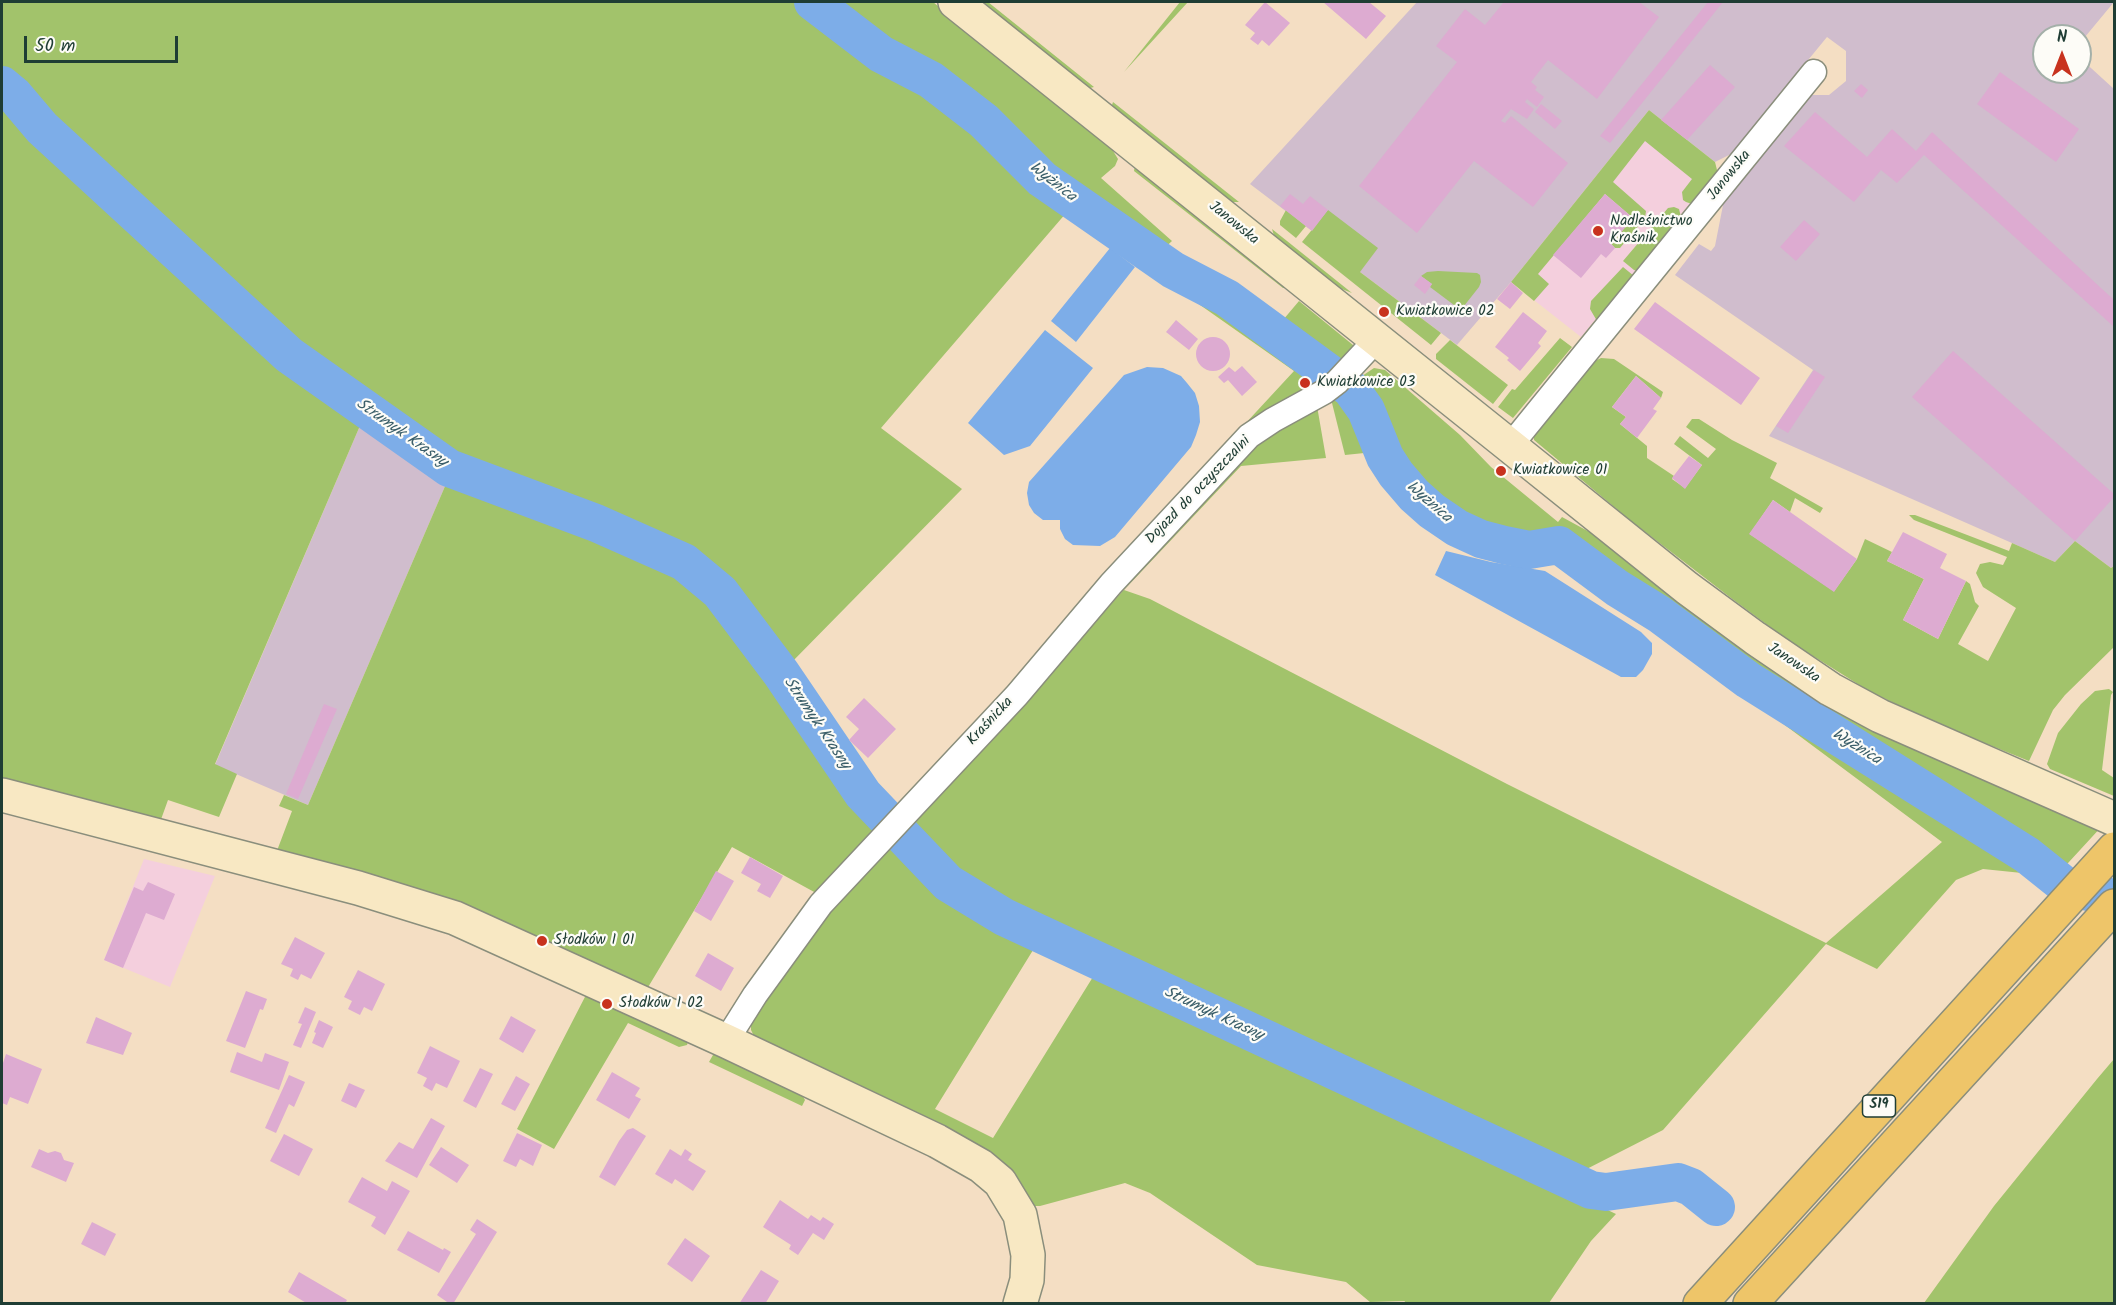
<!DOCTYPE html>
<meta charset="utf-8">
<style>
body{margin:0}
#map{position:relative;width:2116px;height:1305px;overflow:hidden;background:#f4dec3;font-family:Kalam,sans-serif}
canvas{display:block}
.frame{position:absolute;inset:0;border:3px solid #1f3d34;pointer-events:none}
.north{position:absolute;left:2032px;top:24px;width:60px;height:60px;box-sizing:border-box;background:#fdfcf7;border:2px solid #a4b0a9;border-radius:50%;rotate:0deg;font-size:16px;font-weight:700;line-height:24px;text-align:center;color:#1f3d34}
.north::after{content:'';display:block;margin:auto;width:21px;height:27px;background:#c8321e;clip-path:polygon(50% 0,100% 100%,50% 72%,0 100%)}
.scale{position:absolute;left:24px;top:36px;width:154px;height:27px;box-sizing:border-box;border:3px solid #1f3d34;border-top:0;padding-left:8px;font-size:18px;line-height:21px;white-space:nowrap;color:#1f3d34;-webkit-text-stroke:4px #fdfcf7;paint-order:stroke}
</style>
<div id="map">
<canvas width="2116" height="1305"></canvas>
<div class="frame"></div>
<div class="north">N</div>
<div class="scale">50 m</div>
</div>
<script>
const ctx = document.querySelector('canvas').getContext('2d');
ctx.lineJoin = 'round';
function fillPath(path, color) {
  ctx.fillStyle = color;
  ctx.fill(path, 'evenodd');
}
function toPath(rows) {
  const path = new Path2D();
  for (const r of rows) {
    if (r.length === 3) {
      path.moveTo(r[0] + r[2], r[1]);
      path.arc(r[0], r[1], r[2], 0, 2 * Math.PI);
      continue;
    }
    path.moveTo(r[0], r[1]);
    for (let i = 2; i < r.length; i += 2) path.lineTo(r[i], r[i + 1]);
  }
  return path;
}
function stroke(path, color, width, dash) {
  ctx.strokeStyle = color;
  ctx.lineWidth = width;
  ctx.lineCap = dash ? 'butt' : 'round';
  ctx.setLineDash(dash || []);
  ctx.stroke(path);
}
function label(font, color, halo, rows, align = 'center') {
  ctx.font = font + ' Kalam,sans-serif';
  ctx.lineWidth = 4.5;
  ctx.setLineDash([]);
  ctx.textBaseline = 'middle';
  ctx.strokeStyle = halo;
  ctx.fillStyle = color;
  for (const [text, x, y, turn = 0] of rows) {
    ctx.save();
    ctx.translate(x, y);
    ctx.rotate((+turn || 0) * Math.PI / 180);
    ctx.textAlign = isNaN(turn) ? turn : align;
    if (halo) ctx.strokeText(text, 0, 0);
    ctx.fillText(text, 0, 0);
    ctx.restore();
  }
}
fillPath(toPath([
 [1649,110,1715,162,1690,191,1690,203,1581,337,1511,282],
 [144,859,215,876,170,987,104,960]
]), '#f4cfdd');
fillPath(toPath([
 [1417,2,2114,2,2080,43,2080,36,2044,36,2044,72,2080,72,2080,58,2114,89,2114,566,2111,568,2075,541,2055,562,1769,436,1813,370,1675,275,1699,244,1711,251,1715,246,1724,200,1807,95,1829,95,1846,81,1846,51,1827,37,1731,154,1715,162,1649,110,1511,282,1457,345,1360,272,1312,231,1250,184],
 [362,421,449,477,308,805,215,765]
]), '#d0bdcd');
fillPath(toPath([
 [2,2,805,2,871,53,939,91,980,122,1040,180,1073,205,881,428,962,489,789,665,728,588,701,560,670,545,460,462,310,358,2,74],
 [820,2,933,2,1110,146,1118,159,1115,166,1101,178,1172,241,1157,255,1043,175,989,118,936,77,884,50],
 [977,2,988,2,1094,87,1086,89],
 [1180,2,1188,2,1124,72],
 [2,93,11,101,28,124,285,363,362,421,215,764,237,774,219,817,168,800,159,825,2,782],
 [1113,102,1239,202,1228,202,1111,108],
 [1649,110,1715,162,1718,174,1692,204,1686,202,1683,200,1682,192,1692,179,1645,141,1613,182,1646,211,1645,218,1620,248,1615,248,1611,244,1633,218,1605,194,1538,274,1549,284,1534,301,1511,282],
 [1135,165,1288,288,1283,288,1134,171],
 [1674,207,1679,209,1681,217,1637,271,1634,270,1623,261,1668,208],
 [1286,210,1306,226,1296,238,1280,225,1280,221],
 [1328,210,1378,248,1360,272,1441,333,1431,345,1302,242],
 [1272,229,1352,293,1329,284,1275,239],
 [1173,255,1230,281,1283,320,1299,301,1353,345,1354,349,1334,373,1229,296,1167,263],
 [1164,267,1226,300,1330,378,1244,425,1294,371,1156,274],
 [1623,267,1634,276,1597,321,1590,309,1591,301],
 [1438,271,1477,273,1480,275,1481,282,1479,287,1464,306,1454,305,1430,287,1432,284,1421,276,1427,272],
 [1560,338,1572,347,1513,418,1498,407,1512,389,1515,390],
 [1450,340,1508,385,1493,404,1436,359,1436,354],
 [1601,358,1614,359,1663,392,1661,398,1636,376,1612,407,1626,417,1620,424,1647,446,1647,458,1674,476,1672,479,1685,488,1702,465,1674,444,1680,436,1708,458,1716,449,1686,427,1692,419,1699,419,1732,440,1777,463,1770,478,1823,508,1820,513,1795,498,1790,512,1773,500,1750,534,1834,591,1857,559,1865,539,1892,552,1887,561,1924,579,1903,620,1938,639,1966,581,1970,584,1975,602,1979,606,1958,644,1988,661,2016,608,1983,587,1976,573,1980,564,1990,562,2003,565,2007,557,1914,520,1909,515,1915,515,2009,551,2012,543,2055,562,2075,541,2111,568,2114,566,2114,647,2065,695,2053,710,2029,761,1940,725,1869,691,1789,641,1731,598,1631,521,1534,440,1534,434,1595,361],
 [1374,368,1385,370,1460,435,1491,467,1558,522,1562,517,1617,547,1634,562,2103,825,2057,875,2027,850,1749,677,1660,611,1618,586,1559,542,1529,547,1503,543,1482,537,1458,526,1415,493,1398,473,1388,457,1368,408,1350,384],
 [1345,390,1363,416,1374,452,1345,455,1331,399],
 [1317,406,1326,458,1241,466,1124,590,1150,599,1507,784,1826,943,1942,842,1567,563,1515,555,1556,550,1749,685,2046,877,2042,881,2022,873,1983,869,1956,880,1877,969,1826,944,1663,1130,1571,1177,1328,1066,1005,915,950,881,902,831,1061,661,1244,453],
 [449,477,681,570,713,601,772,682,778,676,861,797,881,821,816,893,732,847,644,994,275,856,292,811,279,806,284,795,308,805],
 [2109,689,2113,692,2111,695,2102,770,2114,778,2114,796,2050,769,2047,764,2058,733,2081,704,2095,691],
 [896,840,944,887,1006,926,1038,942,935,1109,993,1138,1096,972,1316,1071,1616,1214,1591,1241,1549,1303,1404,1303,1405,1301,1370,1302,1346,1282,1257,1265,1150,1193,1125,1183,1040,1206,1029,1206,756,1040,751,1030,751,1022,755,1011,817,928,858,879],
 [587,993,688,1042,687,1045,679,1047,628,1023,554,1149,517,1129],
 [716,1053,802,1095,805,1100,802,1106,709,1062,713,1055],
 [2114,1059,2114,1303,1924,1303,1994,1206,2097,1079]
]), '#a2c36b');
fillPath(toPath([
 [1110,248,1135,267,1076,342,1051,321],
 [1045,330,1093,368,1030,446,1004,455,968,423],
 [1147,367,1163,368,1181,376,1187,383,1195,393,1199,406,1200,422,1196,435,1191,447,1115,537,1100,546,1073,545,1065,539,1060,529,1060,520,1043,520,1034,513,1029,505,1027,493,1029,482,1124,375],
 [1446,551,1491,562,1545,571,1641,632,1652,643,1652,654,1643,670,1636,677,1621,677,1435,575]
]), '#7dade8');
stroke(toPath([
 [813,2,881,54,931,80,984,121,1042,179,1173,270,1227,298,1351,389,1366,410,1385,457,1396,474,1414,495,1432,511,1457,528,1481,539,1504,545,1529,550,1559,545,1617,588,1659,614,1748,680,2027,855,2067,887,2114,898],
 [2,85,14,95,42,128,289,355,449,468,596,523,684,562,720,592,781,673,863,794,948,883,1004,917,1591,1190,1606,1192,1678,1182,1691,1187,1716,1207]
]), '#7dade8', 38);
fillPath(toPath([
 [1265,2,1290,23,1269,46,1262,40,1258,45,1250,39,1255,33,1245,25],
 [1323,2,1369,2,1386,16,1366,39],
 [1504,2,1639,2,1659,17,1597,99,1548,60,1531,82,1537,87,1535,90,1544,97,1537,107,1527,99,1525,102,1534,109,1527,119,1511,109,1501,121,1505,123,1511,116,1568,163,1533,207,1474,161,1417,233,1359,186,1457,62,1436,46,1465,9,1485,25],
 [1708,2,1723,2,1610,143,1600,136],
 [1710,65,1735,87,1687,140,1661,120],
 [2000,72,2079,129,2056,162,1977,104],
 [1861,84,1868,90,1862,98,1854,91],
 [1541,104,1562,121,1555,129,1535,112],
 [1815,112,1867,157,1892,129,1916,151,1932,132,2114,300,2114,324,2113,326,1924,155,1897,183,1881,170,1854,202,1784,146],
 [1290,194,1303,204,1310,196,1328,210,1312,231,1280,206],
 [1605,194,1633,218,1611,244,1615,248,1606,258,1601,254,1581,278,1553,255],
 [1804,220,1820,234,1796,261,1780,247],
 [1421,276,1432,284,1425,294,1414,285],
 [1511,282,1523,293,1510,309,1497,299],
 [1655,302,1760,378,1741,405,1634,329],
 [1523,312,1547,331,1538,343,1541,346,1520,371,1507,360,1509,358,1495,347],
 [1176,320,1198,339,1189,350,1166,332],
 [1213,354,17],
 [1953,351,2114,494,2114,497,2075,541,1912,397],
 [1242,366,1257,382,1242,396,1228,380,1224,383,1218,377,1229,367,1235,372],
 [1814,370,1825,377,1788,433,1776,426],
 [1636,376,1661,398,1653,409,1657,411,1637,438,1620,424,1626,417,1612,407],
 [1689,456,1702,465,1685,489,1672,478],
 [1773,500,1857,559,1834,592,1749,534],
 [1903,532,1947,554,1940,568,1966,581,1938,639,1903,620,1924,579,1887,561],
 [864,698,896,729,868,758,849,740,859,729,846,717],
 [324,704,337,709,298,799,286,794],
 [750,857,783,876,770,898,757,891,761,884,741,873],
 [716,871,734,881,711,921,694,911],
 [148,882,175,894,164,920,146,913,123,968,104,960,134,887,143,891],
 [295,937,325,953,311,979,301,974,298,980,290,976,293,969,281,964],
 [708,953,734,968,721,991,695,976],
 [358,970,385,984,372,1011,364,1007,360,1015,348,1009,352,1001,344,997],
 [246,991,267,999,263,1010,260,1009,245,1048,226,1041],
 [305,1007,316,1012,301,1048,293,1045,302,1024,298,1023],
 [511,1016,536,1030,523,1053,499,1039],
 [96,1017,132,1033,123,1055,86,1043],
 [319,1020,333,1027,323,1048,312,1043,316,1033,314,1032],
 [430,1046,460,1061,447,1088,436,1083,432,1091,423,1086,427,1078,417,1073],
 [237,1052,262,1062,265,1053,289,1062,279,1090,230,1072],
 [6,1054,42,1069,28,1104,10,1097,7,1105,2,1103,2,1066],
 [480,1068,493,1074,476,1108,463,1101],
 [612,1072,640,1088,635,1096,641,1099,629,1119,596,1100],
 [289,1075,305,1082,294,1107,289,1104,276,1133,265,1128],
 [516,1076,530,1084,515,1111,501,1104],
 [349,1083,365,1090,356,1108,341,1101],
 [431,1118,445,1126,417,1178,385,1161,399,1142,413,1149],
 [633,1128,646,1136,615,1186,599,1177,619,1141,627,1130],
 [517,1133,542,1145,533,1166,520,1159,516,1167,503,1161],
 [284,1134,313,1149,299,1176,270,1161],
 [441,1147,469,1165,457,1183,429,1165],
 [39,1149,48,1153,55,1151,61,1153,64,1160,74,1163,66,1182,31,1167],
 [670,1149,681,1156,685,1149,692,1154,688,1160,706,1171,693,1191,675,1179,672,1184,655,1174],
 [362,1177,387,1191,392,1181,410,1191,385,1235,371,1226,376,1217,348,1202],
 [780,1200,808,1219,811,1215,820,1221,823,1217,834,1224,824,1240,813,1233,798,1255,789,1249,791,1245,763,1227],
 [477,1219,497,1232,453,1304,450,1304,437,1295,476,1234,470,1230],
 [92,1222,116,1234,105,1256,81,1244],
 [408,1231,443,1250,444,1248,451,1252,439,1273,397,1250],
 [685,1238,710,1256,692,1282,667,1264],
 [761,1270,779,1281,765,1304,739,1304],
 [299,1272,347,1300,345,1304,308,1304,288,1292]
]), '#ddabd1');
const street = toPath([
 [1510,446,1814,72],
 [726,1041,755,995,821,904,1017,695,1111,584,1249,436,1273,420,1324,392,1337,382,1377,339]
]);
const secondary = toPath([
 [955,2,1510,446,1687,588,1755,638,1830,689,1880,716,2114,819],
 [2,795,358,888,455,918,726,1041,937,1141,981,1166,1000,1182,1020,1215,1028,1255,1027,1280,1020,1304]
]);
const highway = toPath([
 [1700,1304,2114,849],
 [1750,1304,2114,906]
]);
stroke(street, '#8a8e7c', 27);
stroke(secondary, '#8a8e7c', 36);
stroke(highway, '#8a8e7c', 36);
stroke(street, '#fff', 24);
stroke(secondary, '#f8e8c3', 33);
stroke(highway, '#eec569', 33);
for (const [x, y, r, color] of [
 [1598,231,6,"#c8321e"],
 [1384,312,6,"#c8321e"],
 [1305,383,6,"#c8321e"],
 [1501,471,6,"#c8321e"],
 [542,941,6,"#c8321e"],
 [607,1004,6,"#c8321e"]
]) {
  const dot = new Path2D();
  dot.arc(x, y, r, 0, 2 * Math.PI);
  ctx.fillStyle = color;
  ctx.fill(dot);
  stroke(dot, '#fdfcf7', 2);
}
for (const [x, y, w] of [
 [1879,1106,33]
]) {
  const box = new Path2D();
  box.roundRect(x - w / 2, y - 11, w, 22, 4.5);
  ctx.fillStyle = '#fdfcf7';
  ctx.fill(box);
  stroke(box, '#1f3d34', 1.5);
}
label('bold 14px', '#1f3d34', null, [
 ["S19",1879,1106]
]);
label('15px', '#1f3d34', '#fdfcf7', [
 ["Janowska",1730,176,-51],
 ["Janowska",1233,224,39],
 ["Dojazd do oczyszczalni",1199,491,-46],
 ["Janowska",1793,664,34],
 ["Kraśnicka",991,722,-47]
]);
label('15px', '#1f3d34', '#fdfcf7', [
 ["Nadleśnictwo",1610,222],
 ["Kraśnik",1610,239],
 ["Kwiatkowice 02",1396,312],
 ["Kwiatkowice 03",1317,383],
 ["Kwiatkowice 01",1513,471],
 ["Słodków I 01",554,941],
 ["Słodków I 02",619,1004]
], 'left');
label('italic 16px', '#3b5f6a', '#fdfcf7', [
 ["Wyżnica",1052,183,38],
 ["Strumyk Krasny",401,434,35],
 ["Wyżnica",1428,503,41],
 ["Strumyk Krasny",816,724,56],
 ["Wyżnica",1856,748,32],
 ["Strumyk Krasny",1213,1015,25]
]);
</script>
